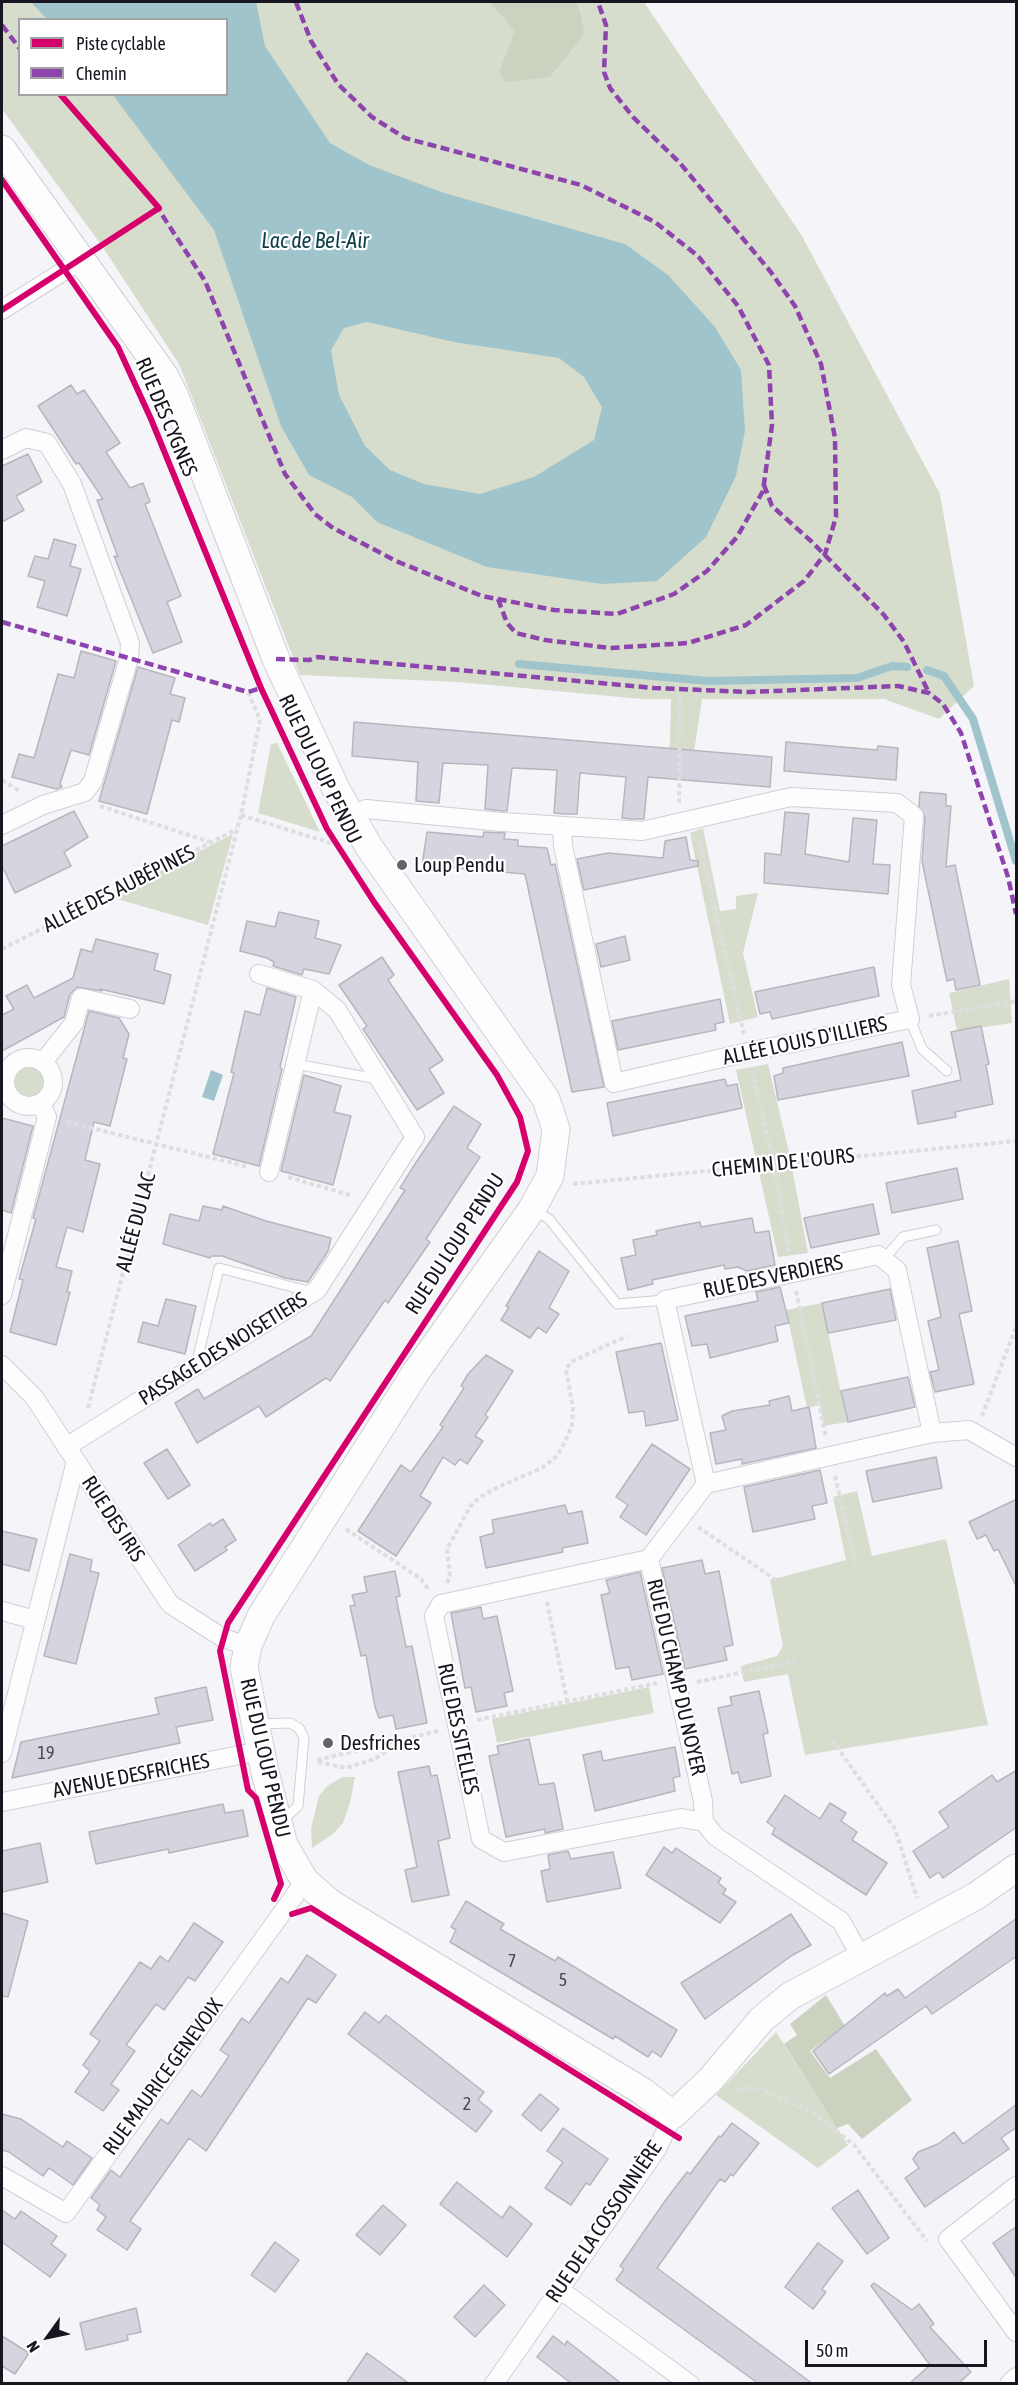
<!DOCTYPE html>
<meta charset="utf-8">
<style>
body{margin:0}
#map{position:relative;width:1018px;height:2385px;overflow:hidden;background:#f4f4f9;font-family:"Asap Condensed",sans-serif}
canvas{display:block}
.frame{position:absolute;inset:0;border:3px solid #17151f;pointer-events:none}
.legend{position:absolute;left:18px;top:18px;width:210px;height:78px;box-sizing:border-box;background:#fff;border:2px solid #a2a1a5;margin:0;padding:8px 10px;list-style:none;font-size:18px;color:#17151f}
.legend li{display:flex;align-items:center;gap:12px;height:30px}
.legend b{width:30px;border:2px solid #a2a1a5}
.north{position:absolute;left:18px;top:2307px;width:60px;height:60px;-webkit-text-stroke:4px #fff;paint-order:stroke;rotate:237deg;font-size:16px;font-weight:700;line-height:24px;text-align:center;color:#17151f}
.north::after{content:'';display:block;margin:auto;width:21px;height:27px;background:#17151f;clip-path:polygon(50% 0,100% 100%,50% 72%,0 100%)}
.scale{position:absolute;left:805px;top:2340px;width:182px;height:27px;box-sizing:border-box;border:3px solid #17151f;border-top:0;padding-left:8px;font-size:18px;line-height:21px;white-space:nowrap;color:#17151f;-webkit-text-stroke:4px #fff;paint-order:stroke}
</style>
<div id="map">
<canvas width="1018" height="2385"></canvas>
<div class="frame"></div>
<ul class="legend">
<li><b style="height:8px;background:#d6006c"></b>Piste cyclable</li>
<li><b style="height:8px;background:#8e44ad"></b>Chemin</li>
</ul>
<div class="north">N</div>
<div class="scale">50 m</div>
</div>
<script>
const ctx = document.querySelector('canvas').getContext('2d');
ctx.lineJoin = 'round';
function fillPath(path, color) {
  ctx.fillStyle = color;
  ctx.fill(path, 'evenodd');
}
function toPath(rows) {
  const path = new Path2D();
  for (const r of rows) {
    if (r.length === 3) {
      path.moveTo(r[0] + r[2], r[1]);
      path.arc(r[0], r[1], r[2], 0, 2 * Math.PI);
      continue;
    }
    path.moveTo(r[0], r[1]);
    for (let i = 2; i < r.length; i += 2) path.lineTo(r[i], r[i + 1]);
  }
  return path;
}
function stroke(path, color, width, dash) {
  ctx.strokeStyle = color;
  ctx.lineWidth = width;
  ctx.lineCap = dash ? 'butt' : 'round';
  ctx.setLineDash(dash || []);
  ctx.stroke(path);
}
function label(font, color, halo, rows, align = 'center') {
  ctx.font = font + ' "Asap Condensed",sans-serif';
  ctx.lineWidth = 4.5;
  ctx.setLineDash([]);
  ctx.textBaseline = 'middle';
  ctx.strokeStyle = halo;
  ctx.fillStyle = color;
  for (const [text, x, y, turn = 0] of rows) {
    ctx.save();
    ctx.translate(x, y);
    ctx.rotate((+turn || 0) * Math.PI / 180);
    ctx.textAlign = isNaN(turn) ? turn : align;
    if (halo) ctx.strokeText(text, 0, 0);
    ctx.fillText(text, 0, 0);
    ctx.restore();
  }
}
fillPath(toPath([
 [2,2,644,2,802,236,940,494,974,686,939,719,884,699,702,699,690,779,669,777,671,699,642,699,458,682,300,675,179,364,102,246,2,109],
 [20,20,226,20,226,94,20,94],
 [277,743,320,832,258,813,271,744],
 [703,828,720,911,736,909,736,896,758,893,743,953,758,1017,730,1024,690,833],
 [233,834,208,925,110,897],
 [1009,979,1012,1023,957,1031,949,993],
 [768,1064,789,1152,808,1253,778,1257,736,1070],
 [30,1082,15],
 [822,1303,847,1422,824,1426,820,1405,807,1408,786,1310],
 [857,1491,872,1556,946,1539,988,1725,805,1755,788,1674,744,1682,741,1666,777,1656,783,1646,770,1580,846,1560,833,1497],
 [649,1687,654,1713,497,1743,492,1719],
 [343,1777,355,1777,350,1803,343,1823,334,1833,312,1848,311,1828,319,1796,327,1786],
 [776,2032,848,2145,818,2168,716,2095]
]), '#d7ddcd');
fillPath(toPath([
 [490,2,577,2,585,33,550,77,505,82,499,72,515,31],
 [826,1995,845,2026,810,2051,830,2078,876,2049,912,2100,862,2139,848,2124,837,2128,784,2044,797,2035,790,2024]
]), '#cbd2bf');
fillPath(toPath([
 [31,2,256,2,265,46,330,143,369,165,444,193,625,244,668,275,715,327,741,370,745,431,736,476,706,537,657,581,602,584,487,567,377,522,352,497,309,475,281,426,214,230,113,95,226,94,226,20,47,19],
 [367,322,454,342,559,358,584,377,602,407,594,440,534,477,480,494,424,484,390,470,365,446,339,395,331,350,344,328],
 [211,1070,223,1075,214,1101,202,1097]
]), '#9fc4cc');
stroke(toPath([
 [519,664,708,681,857,678,892,666,907,667],
 [927,670,944,676,973,719,1016,861]
]), '#9fc4cc', 8);
const building = toPath([
 [71,385,77,394,84,390,120,443,106,452,130,488,143,483,150,502,145,504,181,596,167,602,182,642,153,653,114,556,118,557,97,500,103,499,79,463,76,464,38,406,71,385],
 [28,454,42,482,16,496,24,510,2,522,2,466,28,454],
 [54,539,76,545,70,566,81,569,67,616,37,607,45,581,28,576,35,556,48,559,54,539],
 [81,651,116,661,89,755,71,750,60,784,62,787,56,789,12,777,19,754,34,758,58,674,74,678,81,651],
 [138,667,175,678,170,694,185,698,179,722,172,720,147,814,99,801,138,667],
 [354,722,772,757,770,787,648,777,644,819,630,819,622,818,626,777,580,773,577,814,565,814,554,813,557,770,512,768,507,811,503,811,485,809,488,765,443,763,439,803,416,801,418,762,352,756,354,722],
 [786,742,877,750,878,746,898,748,896,780,784,771,786,742],
 [920,792,946,794,946,806,951,806,946,867,955,865,980,985,956,990,954,979,947,981,922,861,925,817,919,806,920,792],
 [74,811,88,837,64,852,71,866,15,893,2,866,2,846,74,811],
 [785,812,809,814,805,854,849,862,853,818,877,820,873,864,890,865,888,894,764,883,765,853,781,855,785,812],
 [427,832,483,837,484,832,505,833,504,839,518,840,518,846,547,848,551,865,555,864,604,1087,572,1092,525,874,422,865,427,832],
 [686,837,690,860,698,861,698,866,584,890,577,859,608,853,663,858,665,841,686,837],
 [279,912,319,921,315,938,341,945,329,974,304,969,302,975,273,966,274,962,267,958,240,951,247,921,275,927,279,912],
 [625,936,630,960,601,967,596,944,625,936],
 [96,939,158,954,154,970,171,975,164,1004,100,989,102,991,77,987,70,994,64,1017,2,1051,2,1015,14,1009,6,996,27,985,34,998,73,978,81,949,92,952,96,939],
 [382,957,394,975,388,980,443,1060,429,1069,444,1093,417,1110,363,1029,367,1026,339,985,382,957],
 [874,967,879,996,772,1019,770,1012,760,1014,755,992,874,967],
 [267,988,296,997,280,1067,282,1069,259,1166,213,1154,234,1073,231,1072,245,1011,260,1015,267,988],
 [720,999,724,1022,715,1024,716,1030,618,1050,612,1021,720,999],
 [89,1011,119,1018,129,1034,123,1058,127,1059,110,1126,94,1122,85,1160,100,1164,83,1232,67,1227,56,1267,72,1271,67,1292,70,1292,56,1345,10,1332,23,1280,19,1279,36,1219,33,1218,89,1011],
 [981,1026,989,1064,986,1065,993,1104,955,1112,956,1117,918,1124,912,1091,961,1080,951,1032,981,1026],
 [902,1042,909,1076,778,1100,774,1076,783,1073,783,1068,902,1042],
 [304,1075,341,1086,334,1112,351,1116,333,1185,281,1171,304,1075],
 [725,1079,727,1086,737,1084,742,1108,613,1136,607,1103,725,1079],
 [454,1106,481,1124,467,1148,480,1157,426,1239,430,1242,388,1303,385,1300,330,1381,326,1378,266,1417,259,1406,197,1443,175,1403,198,1389,204,1399,311,1336,405,1190,400,1188,415,1164,454,1106],
 [2,1118,33,1126,11,1213,2,1210,2,1118],
 [957,1168,963,1199,892,1213,886,1183,957,1168],
 [873,1204,879,1234,811,1248,804,1218,873,1204],
 [203,1206,222,1210,223,1206,266,1221,331,1238,328,1251,308,1282,285,1278,222,1256,211,1256,210,1258,163,1244,170,1214,199,1221,203,1206],
 [752,1218,755,1233,769,1231,775,1265,747,1271,738,1267,725,1269,724,1265,652,1280,653,1284,628,1290,621,1258,636,1255,633,1240,657,1235,656,1231,679,1226,700,1222,701,1227,752,1218],
 [958,1241,972,1311,959,1314,974,1384,935,1392,930,1372,939,1370,928,1321,941,1317,927,1248,958,1241],
 [539,1251,569,1271,549,1308,559,1314,546,1333,538,1327,530,1338,501,1320,509,1307,506,1306,539,1251],
 [780,1287,789,1323,775,1326,778,1341,710,1358,707,1344,692,1346,685,1316,758,1301,756,1292,780,1287],
 [890,1289,896,1320,828,1333,822,1303,890,1289],
 [166,1299,196,1306,185,1354,138,1342,143,1322,158,1326,166,1299],
 [661,1343,678,1420,646,1426,644,1411,629,1413,616,1352,661,1343],
 [486,1355,513,1371,485,1415,488,1417,475,1436,483,1441,467,1464,460,1459,455,1465,443,1457,420,1496,431,1503,396,1556,358,1531,401,1465,411,1472,443,1427,440,1425,464,1388,461,1386,468,1374,486,1355],
 [908,1377,915,1407,848,1422,841,1391,908,1377],
 [789,1396,792,1411,809,1407,816,1448,742,1464,742,1459,716,1464,710,1433,726,1430,722,1416,732,1411,770,1405,769,1401,789,1396],
 [652,1444,690,1469,646,1535,620,1517,628,1505,616,1497,652,1444],
 [167,1449,190,1485,168,1499,144,1463,167,1449],
 [936,1457,942,1488,873,1502,866,1471,936,1457],
 [820,1470,827,1503,812,1506,815,1519,753,1532,744,1487,820,1470],
 [1017,1499,1017,1588,998,1549,994,1551,986,1535,977,1539,969,1522,1017,1499],
 [565,1505,568,1514,582,1511,588,1543,562,1548,563,1552,486,1568,480,1537,494,1533,492,1520,565,1505],
 [223,1519,236,1540,225,1547,227,1550,195,1571,178,1545,210,1523,212,1526,223,1519],
 [2,1531,37,1539,29,1571,2,1564,2,1531],
 [70,1554,92,1560,90,1571,99,1573,76,1664,44,1656,70,1554],
 [702,1560,705,1574,719,1571,733,1645,724,1647,727,1660,685,1669,662,1568,702,1560],
 [395,1571,400,1596,396,1597,406,1647,412,1646,427,1723,396,1729,393,1715,379,1718,375,1707,366,1655,361,1656,350,1606,355,1605,352,1595,367,1592,364,1577,395,1571],
 [640,1572,663,1674,632,1680,629,1667,616,1669,601,1595,610,1593,606,1580,640,1572],
 [481,1607,483,1619,497,1616,513,1691,504,1693,507,1706,476,1712,471,1687,465,1688,451,1613,481,1607],
 [206,1687,213,1720,176,1727,180,1743,12,1778,21,1742,159,1714,155,1698,206,1687],
 [759,1691,768,1733,763,1734,771,1776,741,1783,738,1772,732,1774,718,1708,732,1705,730,1697,759,1691],
 [529,1739,539,1785,554,1783,563,1829,545,1833,545,1829,506,1837,489,1756,499,1754,497,1746,529,1739],
 [675,1747,680,1776,673,1778,675,1791,595,1811,583,1755,601,1751,603,1761,675,1747],
 [429,1766,431,1776,437,1775,450,1838,438,1841,449,1895,412,1902,405,1870,417,1867,398,1772,429,1766],
 [1017,1770,1017,1827,943,1878,939,1872,930,1878,913,1851,949,1827,939,1812,992,1775,997,1782,1017,1770],
 [785,1795,820,1819,830,1803,846,1813,841,1821,857,1832,852,1840,887,1863,866,1895,772,1834,775,1828,767,1822,785,1795],
 [223,1804,225,1813,243,1810,248,1836,169,1853,168,1849,96,1864,89,1832,223,1804],
 [40,1843,48,1882,2,1892,2,1851,40,1843],
 [664,1847,672,1853,676,1848,721,1878,718,1883,726,1889,723,1894,736,1902,720,1923,646,1875,664,1847],
 [568,1851,571,1859,613,1852,621,1888,547,1902,541,1871,550,1869,548,1855,568,1851],
 [466,1901,504,1924,500,1929,555,1961,558,1957,677,2030,661,2057,652,2051,648,2057,615,2036,613,2039,450,1942,456,1930,451,1927,466,1901],
 [2,1913,28,1921,8,1997,2,1996,2,1913],
 [791,1914,811,1945,791,1956,705,2019,681,1983,791,1914],
 [1017,1918,1017,1956,932,2014,926,2006,829,2074,813,2051,885,1993,887,1996,898,1989,905,1998,1017,1918],
 [194,1923,223,1942,195,1981,188,1977,164,2010,156,2004,126,2045,135,2051,111,2084,119,2090,103,2111,75,2092,90,2071,83,2065,100,2041,90,2034,140,1962,151,1969,160,1956,168,1962,194,1923],
 [307,1955,336,1975,316,2003,308,1998,206,2151,189,2138,130,2221,141,2229,127,2250,97,2230,106,2217,97,2210,100,2205,91,2198,111,2170,120,2177,161,2119,168,2124,192,2090,201,2097,229,2056,220,2050,242,2018,249,2023,281,1978,288,1983,307,1955],
 [365,2012,379,2023,386,2015,484,2092,478,2100,492,2111,476,2132,348,2034,365,2012],
 [540,2094,559,2109,541,2131,522,2115,540,2094],
 [1017,2104,1017,2127,1001,2138,1009,2149,925,2207,905,2178,919,2168,913,2159,918,2152,938,2144,954,2132,963,2144,1017,2104],
 [2,2114,21,2119,63,2147,67,2141,92,2158,73,2185,49,2168,43,2176,9,2152,2,2150,2,2114],
 [732,2123,759,2143,733,2176,731,2174,725,2182,720,2179,657,2268,813,2384,759,2384,616,2280,624,2269,620,2266,665,2201,687,2172,690,2174,719,2136,721,2137,732,2123],
 [563,2128,608,2159,590,2185,586,2183,571,2205,545,2188,563,2162,547,2151,563,2128],
 [457,2182,502,2218,510,2206,532,2224,507,2257,440,2204,457,2182],
 [858,2190,889,2238,867,2254,832,2208,858,2190],
 [383,2205,406,2225,380,2255,356,2235,383,2205],
 [2,2210,15,2219,21,2211,57,2236,51,2244,66,2255,50,2277,2,2242,2,2210],
 [1017,2226,1017,2279,993,2243,1017,2226],
 [275,2242,299,2260,275,2292,251,2275,275,2242],
 [818,2243,843,2261,822,2289,826,2292,813,2309,785,2287,818,2243],
 [874,2283,912,2310,919,2304,934,2324,930,2327,971,2372,958,2384,909,2384,930,2365,871,2286,874,2283],
 [484,2285,505,2305,475,2337,454,2317,484,2285],
 [136,2308,141,2332,127,2335,128,2340,86,2350,80,2323,136,2308],
 [2,2336,29,2353,15,2374,2,2366,2,2336],
 [553,2336,565,2345,567,2341,622,2384,572,2384,537,2357,553,2336],
 [367,2353,410,2384,346,2384,367,2353]
]);
fillPath(building, '#d6d5df');
stroke(building, '#b6b6bc', 1.5);
const lane = toPath([
 [910,1019,922,1049,947,1071],
 [295,1064,378,1079],
 [534,1210,549,1219,617,1304,665,1300],
 [884,1259,903,1237,936,1230],
 [196,1365,219,1268,312,1292],
 [259,1724,290,1723,299,1728,304,1738,298,1806,281,1822]
]);
const street = toPath([
 [2,310,83,259],
 [2,450,26,438,47,443,72,484,130,643,129,658,93,781,85,792,43,805,2,825],
 [351,817,366,809,502,822,642,831,791,797,897,803,914,816,901,985,910,1019,748,1052,614,1083,563,846,562,827],
 [29,1082,24],
 [43,1062,74,1023,81,998,130,1009],
 [269,1172,313,990],
 [2,1295,47,1117,40,1103],
 [2,1365,34,1397,170,1604,223,1638,248,1646],
 [66,1447,317,1290,415,1137,337,1010,313,990,259,974],
 [706,1484,665,1300,878,1255,897,1270,932,1433],
 [649,1559,441,1604,434,1616,481,1839,504,1852,681,1818,704,1822],
 [2,1611,35,1620],
 [2,1753,76,1461],
 [2,1802,260,1751],
 [861,1957,841,1921,715,1836,704,1822,703,1801,649,1559,706,1484,932,1433,969,1430,1016,1457],
 [2,2176,66,2213,305,1881],
 [1016,2186,948,2239,1016,2332],
 [559,2289,690,2384],
 [494,2384,657,2149,673,2115],
 [1009,2384,1016,2377]
]);
const secondary = toPath([
 [2,149,164,375,174,394,276,659,336,789,369,847,546,1099,556,1129,550,1176,532,1209,416,1372,261,1616,248,1646,244,1667,265,1772,284,1845,305,1881,330,1903,642,2091,673,2115,710,2080,762,2019,790,1996,976,1896,1016,1868]
]);
stroke(lane, '#d0cfd7', 11);
stroke(street, '#d0cfd7', 20);
stroke(secondary, '#d0cfd7', 29);
stroke(toPath([
 [2,780,21,792],
 [679,803,680,689],
 [100,806,210,842],
 [241,815,337,845],
 [699,840,744,1034],
 [2,949,237,829],
 [929,1016,1016,1001],
 [752,1071,774,1165,789,1254],
 [67,1122,249,1167],
 [288,1177,353,1196],
 [573,1184,1016,1141],
 [796,1291,826,1437],
 [88,1408,241,815,260,720,248,692],
 [982,1416,1016,1327],
 [835,1476,856,1566],
 [698,1527,779,1582],
 [346,1529,421,1579,429,1590],
 [447,1583,450,1576,447,1549,470,1507,480,1497,498,1487,542,1468,557,1456,565,1442,572,1425,573,1408,566,1369,571,1362,627,1336],
 [547,1602,567,1701],
 [697,1682,796,1661],
 [477,1720,657,1683],
 [832,1740,895,1829,917,1898],
 [317,1760,438,1731],
 [318,1762,346,1768,375,1759,402,1740],
 [735,2091,743,2088,761,2089,815,2114,854,2145,927,2241]
]), '#dedee0', 4, [4.5, 3]);
stroke(lane, '#fdfdfe', 9);
stroke(street, '#fdfdfe', 18);
stroke(secondary, '#fdfdfe', 27);
stroke(toPath([
 [2,25,20,49],
 [155,204,205,281,285,474,315,514,333,528,396,561,482,596,554,610,617,614,674,594,707,571,737,537,763,491,772,425,769,365,738,306,698,256,655,222,581,185,405,138,372,117,338,84,311,41,296,2],
 [764,485,772,506,811,541,884,615,904,642,929,693],
 [498,599,507,623,516,633,545,640,610,648,688,643,746,625,804,581,825,554,836,517,835,438,821,364,795,306,770,271,679,162,633,117,610,88,604,72,606,25,598,2],
 [2,622,248,692,261,688],
 [276,659,309,660,318,657,654,688,749,692,898,686,929,693,943,704,961,733,1008,877,1016,914]
]), '#8e44ad', 4.5, [9, 4.5]);
stroke(toPath([
 [2,180,118,347,151,419,261,688,327,829,374,902,497,1075,520,1117,528,1151,517,1182,228,1623,220,1651,248,1790,256,1798,281,1884,274,1899],
 [2,310,159,208,60,94],
 [292,1914,311,1908,679,2138]
]), '#d6006c', 6);
for (const [x, y, r, color] of [
 [402,865,6,"#64636b"],
 [328,1743,6,"#64636b"]
]) {
  const dot = new Path2D();
  dot.arc(x, y, r, 0, 2 * Math.PI);
  ctx.fillStyle = color;
  ctx.fill(dot);
  stroke(dot, '#fff', 2);
}
label('18px', '#47454f', null, [
 ["19",46,1753],
 ["7",512,1961],
 ["5",563,1980],
 ["2",467,2104]
]);
label('21px', '#17151f', '#fff', [
 ["RUE DES CYGNES",166,417,67],
 ["RUE DU LOUP PENDU",320,769,64],
 ["ALLÉE DES AUBÉPINES",119,889,-27],
 ["ALLÉE LOUIS D'ILLIERS",805,1041,-12],
 ["CHEMIN DE L'OURS",783,1163,-6],
 ["ALLÉE DU LAC",136,1222,-75],
 ["RUE DU LOUP PENDU",455,1244,-57],
 ["RUE DES VERDIERS",773,1277,-12],
 ["PASSAGE DES NOISETIERS",223,1349,-32],
 ["RUE DES IRIS",113,1519,57],
 ["RUE DU CHAMP DU NOYER",676,1677,77],
 ["RUE DES SITELLES",458,1729,78],
 ["RUE DU LOUP PENDU",265,1758,77],
 ["AVENUE DESFRICHES",131,1776,-11],
 ["RUE MAURICE GENEVOIX",163,2077,-54],
 ["RUE DE LA COSSONNIÈRE",604,2222,-56]
]);
label('21px', '#17151f', '#fff', [
 ["Loup Pendu",414,865],
 ["Desfriches",340,1743]
], 'left');
label('italic 22px', '#0c3e47', '#fff', [
 ["Lac de Bel-Air",315,241]
]);
</script>
